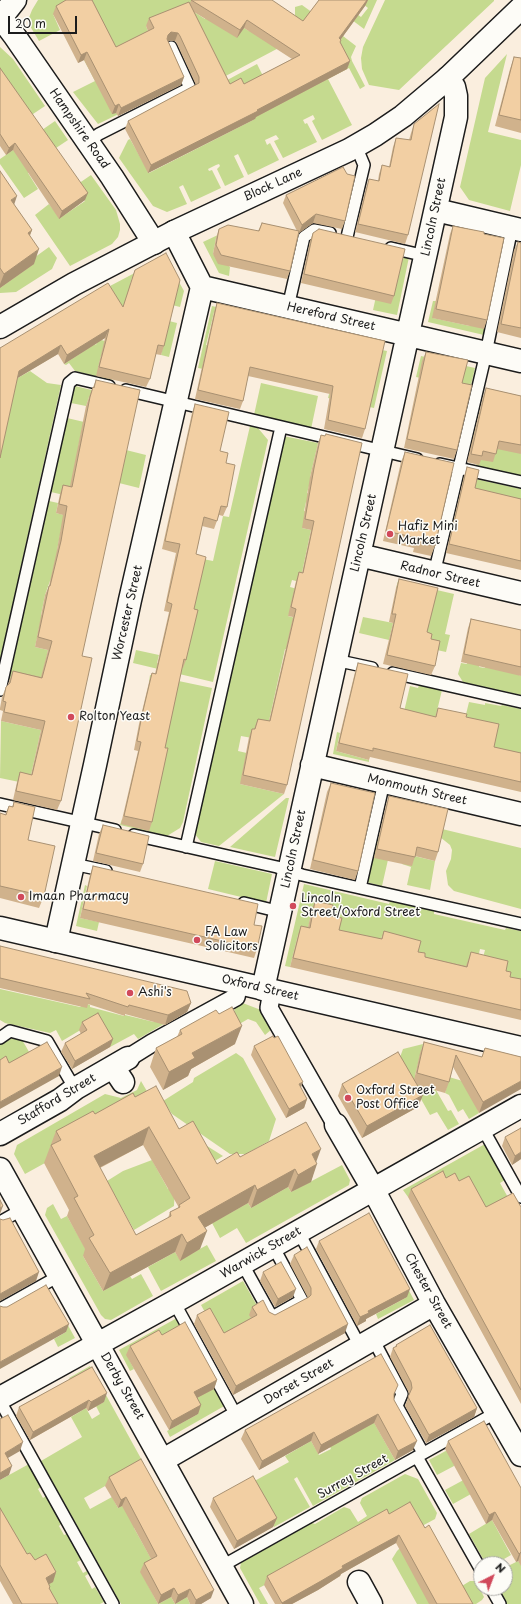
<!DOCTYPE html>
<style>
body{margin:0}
#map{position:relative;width:521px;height:1604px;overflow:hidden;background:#faeede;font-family:"Playpen Sans",sans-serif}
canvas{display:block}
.north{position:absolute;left:473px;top:1556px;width:40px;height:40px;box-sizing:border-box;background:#fdfcf7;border:1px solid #a3a29f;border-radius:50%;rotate:42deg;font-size:11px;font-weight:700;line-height:16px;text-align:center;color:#1c1c1c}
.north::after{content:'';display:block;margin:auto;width:14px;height:18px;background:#d1495b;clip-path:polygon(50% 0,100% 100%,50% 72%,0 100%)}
.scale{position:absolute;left:8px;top:16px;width:69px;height:18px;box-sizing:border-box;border:2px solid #1c1c1c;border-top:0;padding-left:5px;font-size:12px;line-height:14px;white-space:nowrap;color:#1c1c1c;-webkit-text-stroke:3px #fdfcf7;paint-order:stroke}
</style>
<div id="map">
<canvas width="521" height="1604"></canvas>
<div class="north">N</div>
<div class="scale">20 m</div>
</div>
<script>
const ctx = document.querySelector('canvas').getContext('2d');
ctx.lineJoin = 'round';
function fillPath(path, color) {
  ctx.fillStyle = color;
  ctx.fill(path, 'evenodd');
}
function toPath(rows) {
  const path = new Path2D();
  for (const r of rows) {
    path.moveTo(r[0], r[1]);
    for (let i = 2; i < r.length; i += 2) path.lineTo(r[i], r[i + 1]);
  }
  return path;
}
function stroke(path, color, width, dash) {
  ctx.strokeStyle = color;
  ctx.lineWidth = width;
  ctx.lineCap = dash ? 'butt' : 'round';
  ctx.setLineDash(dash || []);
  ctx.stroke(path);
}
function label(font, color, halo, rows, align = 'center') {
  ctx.font = font + ' "Playpen Sans",sans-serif';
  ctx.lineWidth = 3;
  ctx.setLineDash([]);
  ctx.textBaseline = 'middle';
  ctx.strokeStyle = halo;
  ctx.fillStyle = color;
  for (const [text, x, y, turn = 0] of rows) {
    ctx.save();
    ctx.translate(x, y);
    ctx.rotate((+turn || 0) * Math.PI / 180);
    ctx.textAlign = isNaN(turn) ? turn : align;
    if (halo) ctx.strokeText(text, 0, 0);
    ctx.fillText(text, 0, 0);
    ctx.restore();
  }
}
fillPath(toPath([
 [38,0,193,0,188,8,205,19,218,0,244,28,249,31,295,29,295,7,302,5,313,13,336,46,343,36,356,46,351,57,352,61,365,86,360,89,349,68,328,79,352,125,322,140,312,121,315,119,313,115,303,120,305,124,307,123,317,142,283,158,274,141,279,139,276,135,265,140,267,145,270,143,279,160,248,175,238,154,234,156,244,177,225,186,217,169,220,166,219,164,216,165,208,169,209,171,212,170,221,188,191,202,183,185,179,187,187,204,167,212,153,206,119,158,128,140,130,139,149,173,255,119,218,85,257,64,265,80,327,79,288,43,220,79,170,16,146,26,148,31,125,111,98,124,73,92,95,81,84,60,53,14,60,30,39,41,30,26,28,20,32,10],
 [358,0,377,0,364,29,348,17,353,11,361,17,368,8],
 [385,0,494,0,494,1,399,90,369,85,362,69,361,58,363,47],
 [0,47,13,59,45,106,27,118,0,79],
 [507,54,488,132,521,140,521,165,510,211,469,200,460,187,485,78],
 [55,121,68,140,47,154,50,158,28,173,38,189,24,198,0,164,0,159],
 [91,175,116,210,120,224,120,230,118,237,112,244,70,266,35,215,49,204,60,218,85,201,75,186],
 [220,234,220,235,216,238,213,254,230,267,229,276,219,273,203,242],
 [49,247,57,258,52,269,16,292,0,293,0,288,33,264,31,260],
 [386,251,409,257,397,315,373,310],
 [165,257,184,291,180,307,172,305,177,289,164,265,160,263,132,278,130,285,140,288,133,322,135,323,129,348,120,346,118,354,106,351,105,356,101,356,98,368,114,372,112,380,75,371,69,363,66,365,64,364,81,353,76,344,89,336,96,345,98,339,115,344,123,319,125,319,126,314,110,286],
 [492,296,484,335,428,322,433,301,436,301,433,318,470,326,472,318],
 [212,306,233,311,214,312,206,345,214,346,220,372,198,368],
 [169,321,177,323,169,357,161,355],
 [382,350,387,351,374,408,328,398,329,394],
 [421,356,475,368,470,389,416,377],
 [30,371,47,383,61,385,0,661,0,453,16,379],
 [261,383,318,396,311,429,254,415],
 [75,386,104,393,89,397,86,406,71,403],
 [67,418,97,425,82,429,78,448,81,499,51,492],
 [250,426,258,428,268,440,213,682,133,663,136,650,159,655,157,663,183,668,188,556,213,561,223,516,229,517],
 [472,428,499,434,521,454,521,476,476,466,479,449,468,446],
 [283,436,318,443,310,477,318,487,309,486,307,493,316,495,315,503,306,502,304,511,315,513,302,528,311,530,300,582,292,580,290,587,301,590,288,616,295,618,288,649,285,649,267,730,252,738,241,736,238,751,260,756,240,784,284,794,219,846,201,842,195,834],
 [126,450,146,455,139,488,119,483],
 [462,476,521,489,521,515,482,500,474,486,460,484],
 [49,501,58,503,56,513,76,518,61,530,57,550,69,553,50,581,45,595,41,615,55,619,39,628,37,638,35,647,48,650,40,687,9,680],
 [398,581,454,594,445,634,450,635,446,652,437,650,396,588],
 [363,617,393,623,389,640,359,633],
 [468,656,481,659,479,667,485,668,487,661,521,676,521,695,463,682,458,674,461,663,467,664],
 [150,675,212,688,183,822,180,828,167,836,120,825,122,819,150,826,162,756,177,688,149,682],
 [419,685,442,690,432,732,399,733,410,686,418,688],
 [469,702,485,705,485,703,501,706,502,705,521,709,521,762,458,747],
 [1,721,41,730,29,784,0,778],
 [337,732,340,733,336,751,369,760,369,762,333,754],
 [286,798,289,798,275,857,230,847],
 [442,829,521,848,521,909,454,891,448,885,446,871,451,859,452,850,450,845,440,837],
 [376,837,383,839,390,851,382,886,366,882],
 [410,855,435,861,430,890,407,885,411,867,402,864],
 [215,861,272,874,266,903,208,889],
 [304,884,389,904,390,901,434,911,434,914,505,930,506,928,521,931,521,989,481,965,485,950,480,949,477,963,464,976,450,972,391,938,382,936,376,958,312,910,306,937,298,935,290,967,285,966],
 [85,885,87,886,80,918,99,922,97,931,76,926],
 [0,989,80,1007,85,1003,90,1005,90,1007,124,1016,125,1015,154,1022,188,1010,138,1039,134,1034,110,1047,94,1022,62,1041,56,1030,50,1033,5,1023,0,1020],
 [240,1002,261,1010,272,1029,265,1035,256,1022,248,1019,236,1026,232,1019,236,1005],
 [14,1037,21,1038,32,1057,6,1072,0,1060,0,1045],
 [423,1044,415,1075,423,1087,436,1090,448,1111,451,1110,459,1124,448,1130,437,1112,430,1115,399,1060,403,1049],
 [236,1053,243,1058,276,1119,269,1141,246,1154,230,1154,172,1114,163,1101,193,1082,194,1078],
 [449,1077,466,1082,479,1113,469,1119,463,1109,458,1112,449,1095,445,1093],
 [141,1081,155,1105,172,1124,223,1156,203,1168,168,1141,54,1158,25,1174,14,1154,17,1145,105,1094,121,1098,137,1090],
 [485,1144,505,1180,500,1183,510,1201,521,1246,439,1180,408,1197,403,1190],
 [152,1160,168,1189,175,1185,174,1206,134,1230,107,1181,123,1171],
 [342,1165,350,1180,349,1185,246,1243,237,1228,220,1238,212,1223,248,1203,251,1208,288,1187,291,1192],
 [53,1204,61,1219,67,1216,88,1253,83,1256,103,1291,130,1276,132,1279,141,1274,153,1296,111,1320,105,1319,101,1315,45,1215,47,1208],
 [207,1245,216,1261,161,1291,148,1267,175,1252,180,1260],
 [403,1279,414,1300,378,1319,376,1314,407,1297],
 [243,1281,259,1309,259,1335,225,1349,201,1305],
 [59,1309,75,1338,58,1347,54,1339,66,1332],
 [177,1318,195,1351,127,1355,134,1369,130,1371,119,1350],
 [202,1363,226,1405,170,1437,167,1431,198,1414,191,1401],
 [90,1366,144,1464,84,1498,90,1509,112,1497,118,1508,157,1487,169,1508,134,1528,154,1564,141,1572,158,1604,171,1597,175,1604,187,1597,190,1604,121,1604,41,1461,82,1437,71,1417,86,1408,92,1419,100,1414,96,1406,104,1402,73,1384,69,1378],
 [394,1389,398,1395,391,1405,372,1419,395,1460,313,1506,297,1477,294,1479,310,1507,274,1527,249,1484,289,1462,285,1456,311,1441,319,1455,331,1449,323,1433],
 [453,1447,454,1466,437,1475,429,1460],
 [29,1464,41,1487,38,1489,43,1498,46,1496,62,1523,59,1526,64,1535,67,1534,81,1560,77,1562,83,1573,87,1571,88,1574,85,1576,92,1589,95,1587,104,1602,100,1604,50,1604,31,1569,0,1524,0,1480],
 [405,1474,418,1479,437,1513,435,1519,422,1526,407,1510,259,1588,268,1604,260,1604,240,1568,241,1563,312,1523,315,1524,344,1507,350,1509,358,1522,367,1516,360,1503,362,1498],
 [469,1477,471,1494,453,1504,445,1490],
 [492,1520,511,1555,504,1559,508,1566,518,1561,521,1565,521,1604,507,1604,499,1588,505,1588,505,1564,486,1564,469,1534],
 [401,1547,430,1604,417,1604,392,1559,397,1551],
 [470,1581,476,1581,484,1597,482,1600,476,1604,465,1604,457,1589]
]), '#c5da8f');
const service = toPath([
 [88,142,99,134,190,88,171,47],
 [347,237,364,165,356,146],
 [391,248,426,256],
 [288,307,304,237,314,230,330,233],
 [126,390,417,459],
 [440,464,521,482],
 [434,574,486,353,512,228],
 [335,660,372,668],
 [393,673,521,702],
 [0,690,69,383,75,378,109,386],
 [0,804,115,830],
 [134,835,277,867,302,875,360,888,521,924],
 [186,847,281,427],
 [73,864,106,871],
 [360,888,384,782],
 [244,903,281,912],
 [0,1038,10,1031,47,1041,75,1089],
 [483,1129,521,1197],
 [0,1222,23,1209],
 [298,1231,360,1346],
 [242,1263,272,1317,302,1300,273,1246],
 [174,1302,237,1417],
 [0,1309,59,1276],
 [373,1339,402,1394,397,1406,423,1453],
 [0,1401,113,1604],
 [417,1457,481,1570],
 [222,1566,497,1412],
 [491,1588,500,1604]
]);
const pedestrian = toPath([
 [272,991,269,1008,336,1125],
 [128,1058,152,1043,236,997,239,984]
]);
const minor = toPath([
 [1,18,14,35,112,177,154,243],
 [0,19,15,0],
 [436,210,521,230],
 [174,232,202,287,521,361],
 [359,555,521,593],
 [312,765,521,814],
 [56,941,95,765,130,600,202,287],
 [263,989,456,117,456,96,454,87,448,78],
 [113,1067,123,1082],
 [336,1125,373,1189,434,1304,521,1455],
 [0,1134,60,1100,76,1088,128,1058],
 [0,1169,242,1604],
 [0,1398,174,1302,521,1106],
 [163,1460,434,1304],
 [359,1582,371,1604]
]);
const secondary = toPath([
 [0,327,74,284,174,232,349,150,375,135,403,116,448,78,521,8],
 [0,928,521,1048]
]);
stroke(service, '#1c1c1c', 14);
stroke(pedestrian, '#1c1c1c', 20);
stroke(minor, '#1c1c1c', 25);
stroke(secondary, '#1c1c1c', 25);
stroke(service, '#fdfcf7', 11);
stroke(pedestrian, '#fdfcf7', 17);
stroke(minor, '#fdfcf7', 22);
stroke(secondary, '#fdfcf7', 22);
fillPath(toPath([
 [66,0,93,0,92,1,116,47,148,31,146,26,149,18,190,3,191,0,303,21,319,0,368,0,365,6,341,39,340,42,350,61,347,69,256,117,255,119,148,173,125,129,128,121,196,85,177,44,175,41,168,41,184,77,181,85,118,116,116,113,112,114,84,60,78,63,53,14,56,6],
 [194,12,237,38,244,28,292,59,244,84,230,84],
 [514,57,521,58,521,133,495,126,510,69],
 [0,68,85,200,59,219,13,150,6,155,0,146],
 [414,124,408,235,405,244,355,232,366,188,369,179,378,181,379,174,382,165,389,167,393,147,396,138,409,140,411,133],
 [0,171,14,205,32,230,30,235,34,264,0,288],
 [286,195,345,221,342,229,313,223,299,233,290,271,287,279,218,264,213,254,216,238,219,229,258,231,262,223,297,231,283,203],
 [453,226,484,234,487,320,484,329,432,318,450,234],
 [313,233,394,296,391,304,301,283,310,241],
 [518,242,521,243,521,338,497,332,514,250],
 [135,270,164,346,161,355,155,354,150,379,146,387,96,376,105,338,64,364,58,354,17,378,0,348,123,307],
 [217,303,385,341,365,429,362,438,324,429,330,394,248,376,243,401,240,409,195,399,214,312],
 [426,352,462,383,457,450,454,459,404,448,422,361],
 [96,380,82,656,61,801,57,810,13,800,17,782,20,772,31,775,41,730,1,721,3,711,0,710,0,708,2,697,6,687,8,684,13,671,41,677,48,650,35,647,45,595,49,586,57,550,63,515,56,513,60,494,63,485,70,486,86,406,89,397],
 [486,388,521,396,521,454,497,449,493,462,481,460,479,465,467,462,483,397],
 [195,404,226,463,227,507,223,516,219,515,214,529,202,526,196,554,194,609,186,660,183,668,182,668,165,748,152,822,149,831,121,824,138,751,134,750,139,724,149,682,152,673,155,674,169,612,164,611,176,553,162,549,192,413],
 [321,435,325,436,287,785,284,794,240,784,249,737,252,729,254,729,258,719,269,721,293,617,288,616,296,581,299,572,302,573,311,530,302,528,310,477,318,443],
 [405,452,435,546,431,556,413,552,414,548,383,541,401,462],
 [467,467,475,488,521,499,521,570,446,553,464,476],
 [399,579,431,639,435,666,431,675,383,664,393,623,389,622,396,588],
 [471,619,521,630,521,676,461,662,468,628],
 [358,663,400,708,435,717,438,708,466,717,494,747,521,753,521,792,370,757,369,760,336,751,355,672],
 [331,783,358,871,355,880,310,869,327,792],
 [389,796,438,852,435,861,415,856,412,866,374,858,386,805],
 [14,802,28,840,44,896,39,908,0,898,0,813,5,815,9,806,12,807],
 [103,825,143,864,140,872,93,861,99,834],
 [93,866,254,925,257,949,254,958,80,918,90,875],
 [315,901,330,916,339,930,381,939,384,931,418,952,425,957,466,966,471,952,506,971,510,977,521,979,521,1020,290,967,298,935,301,926,308,927,312,910],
 [0,946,191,1003,187,1012,165,1025,125,1014,125,1016,88,1004,87,1008,0,988],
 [82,1022,113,1039,110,1047,72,1069,61,1052,65,1043,81,1034,79,1030],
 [180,1030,235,1044,191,1069,188,1076,163,1090,150,1067,156,1048,177,1037],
 [424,1042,482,1057,485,1048,521,1057,479,1113,453,1067,449,1082,445,1093,417,1085,418,1107,362,1138,338,1096,342,1084,414,1080,420,1053],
 [254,1046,307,1099,304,1108,286,1118,251,1055],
 [135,1097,179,1129,217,1164,240,1157,316,1162,311,1182,291,1192,288,1187,251,1208,248,1203,204,1228,200,1249,180,1261,175,1252,103,1291,83,1256,85,1249,67,1216,69,1210,44,1163,56,1131,95,1114],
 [143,1145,178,1206,178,1208,170,1212,168,1218,136,1235,100,1168],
 [505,1137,521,1159,512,1165,502,1146],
 [446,1178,459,1181,486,1207,521,1207,521,1404,408,1197,411,1189],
 [319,1241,407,1297,366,1319,366,1321,357,1326,316,1249],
 [294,1255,345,1333,233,1395,194,1324,197,1315,224,1333,251,1318,249,1315,252,1307,269,1312,275,1315,308,1298,290,1264],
 [263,1272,293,1297,275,1307,260,1281],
 [396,1345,477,1408,474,1417,426,1443,405,1406,409,1395,408,1391,390,1357,393,1348,395,1347],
 [130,1346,217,1380,214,1389,197,1398,201,1405,198,1414,169,1430,126,1355],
 [92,1367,104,1402,88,1411,86,1408,30,1440,16,1416,19,1407],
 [394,1395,394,1400,413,1450,395,1460,374,1423,318,1454,311,1441,259,1470,241,1439,245,1430],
 [448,1441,521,1488,521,1566,518,1561,516,1562,492,1520,486,1524,445,1449],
 [109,1477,211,1598,201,1604,190,1604,187,1597,175,1604,171,1597,158,1604,140,1572,144,1563,151,1559,122,1506,118,1508,105,1486],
 [213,1498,277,1518,273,1527,234,1549,210,1507],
 [0,1508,27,1554,35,1560,56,1572,53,1582,49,1584,50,1589,58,1604,13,1604,0,1581],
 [389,1514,425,1528,473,1604,429,1604,396,1543,341,1574,340,1576,318,1590,292,1604,275,1604,264,1585,267,1576]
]), '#d0b28c');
fillPath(toPath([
 [367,0,368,0,365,6,336,46,339,38],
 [247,20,244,28,237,38,240,30],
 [171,32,178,33,175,41,168,41,166,43,168,35],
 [87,52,84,60,78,63,81,55],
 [350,61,347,69,256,117,255,119,148,173,151,165],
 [184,77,181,85,118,116,121,108],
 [119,104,116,113,112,114,115,106],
 [15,143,13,150,6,155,9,148],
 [88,193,85,200,59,219,62,211],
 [17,196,12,211,11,200],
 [316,214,313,223,299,233,302,225],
 [32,230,26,245,28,233],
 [39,249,34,264,0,288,0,284,4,274],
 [109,329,105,338,64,364,67,355],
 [61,345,58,354,16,379,19,371],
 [191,1003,187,1012,165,1025,168,1015],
 [242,1026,235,1044,191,1069,188,1076,163,1090,169,1072,192,1053],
 [113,1039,110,1047,72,1069,75,1061],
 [62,1067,59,1076,0,1109,0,1102],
 [521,1081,521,1089,479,1113,483,1102],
 [303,1082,300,1090,299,1084],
 [423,1095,418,1107,362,1138,367,1126],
 [307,1099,304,1108,286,1118,289,1109],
 [149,1127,143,1145,87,1174,94,1156],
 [321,1149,315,1165,317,1164,311,1182,291,1192,298,1175,312,1154],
 [521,1152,521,1159,512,1165,515,1156],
 [295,1169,288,1187,251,1208,257,1190],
 [255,1185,248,1203,192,1235,198,1217],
 [3,1206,0,1214,0,1208],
 [207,1231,200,1249,180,1261,187,1243],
 [182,1234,175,1252,103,1291,110,1273],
 [39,1272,36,1281,0,1301,0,1294],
 [296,1289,293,1297,275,1307,278,1299],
 [410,1289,407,1297,366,1319,366,1321,357,1326,360,1317,368,1311],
 [69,1324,66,1332,0,1369,0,1362],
 [348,1324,345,1333,233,1395,236,1386],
 [217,1380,214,1389,191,1401,194,1392],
 [107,1393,104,1402,88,1411,91,1402],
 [89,1400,86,1408,30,1440,33,1432],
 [201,1405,198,1414,169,1430,172,1421],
 [477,1408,474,1417,426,1443,429,1435],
 [378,1414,374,1423,318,1454,321,1445],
 [314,1432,311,1441,259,1470,262,1461],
 [417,1441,413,1450,395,1460,398,1451],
 [23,1442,20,1451,1,1462,5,1453],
 [12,1466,9,1475,0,1480,0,1473],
 [126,1497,122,1506,118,1508,121,1500],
 [495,1512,492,1520,486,1524,489,1515],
 [277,1518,273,1527,234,1549,237,1541],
 [399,1535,396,1543,341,1574,340,1576,318,1590,292,1604,282,1604,282,1603,342,1566],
 [521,1552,518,1561,516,1562,519,1554],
 [56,1572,53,1582,42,1588,46,1578],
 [174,1588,171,1597,158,1604,161,1595],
 [190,1589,187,1597,175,1604,178,1595],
 [214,1590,211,1598,201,1604,195,1604,196,1600]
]), '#a99172');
const building = toPath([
 [66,0,92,0,116,47,154,28,149,18,189,2,230,84,241,78,244,84,300,55,247,20,240,30,191,0,272,0,303,21,319,0,367,0,339,38,341,40,340,42,350,61,257,110,258,111,151,165,128,121,199,83,199,77,180,36,178,33,171,32,168,35,167,39,184,77,121,108,119,104,115,106,87,52,81,55,56,6,66,0],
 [514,57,521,58,521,120,499,115,514,57],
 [0,68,88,193,62,211,15,143,9,148,0,134,0,68],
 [439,104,408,235,358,224,369,179,379,181,382,165,390,167,396,138,411,140,414,124,439,104],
 [343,167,347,174,355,176,345,221,316,214,302,225,286,195,343,167],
 [0,171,17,196,11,200,32,230,28,233,39,249,4,274,0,268,0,171],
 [262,223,299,231,290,271,221,255,216,245,219,229,228,225,259,231,262,223],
 [453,226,484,232,484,234,504,238,487,320,436,309,453,226],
 [319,229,405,249,394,296,304,274,313,233,319,229],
 [518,242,521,243,521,328,501,324,518,242],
 [166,253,180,280,164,346,158,345,150,379,99,367,109,329,67,355,61,345,19,371,0,458,0,348,108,283,123,307,135,270,166,253],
 [217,303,385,341,365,429,328,420,333,386,250,367,243,401,198,390,217,303],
 [426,352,468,360,462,383,472,385,457,450,407,439,426,352],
 [96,380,140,390,82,656,92,658,61,801,16,791,20,772,32,775,45,721,4,712,6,702,3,701,6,687,10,683,13,671,42,678,52,641,38,637,49,586,50,586,61,541,67,506,59,504,63,485,72,487,90,397,93,387,94,388,96,380],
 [486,388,521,396,521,445,499,441,496,454,483,451,482,456,471,454,486,388],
 [195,404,229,412,220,451,228,453,226,463,235,465,227,507,221,506,217,521,204,517,196,554,206,557,194,609,198,610,186,660,184,659,165,748,168,748,152,822,124,816,141,742,137,741,142,715,152,673,156,674,172,604,167,602,180,544,165,541,195,404],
 [326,434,362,443,287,785,243,775,252,729,255,729,258,719,270,721,296,609,291,607,299,572,303,573,314,521,305,519,314,468,321,435,325,436,326,434],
 [405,452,454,463,435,546,417,542,417,538,386,531,405,452],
 [467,467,479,470,475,488,521,499,521,561,449,544,467,467],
 [399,579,438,588,427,632,432,634,431,639,440,641,435,666,387,655,396,614,392,614,399,579],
 [471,619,521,630,521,667,464,654,471,619],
 [358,663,408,674,400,708,436,717,438,708,467,714,466,717,499,724,494,747,521,753,521,782,373,748,373,751,339,743,358,663],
 [331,783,375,793,358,871,313,860,331,783],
 [389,796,448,809,438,852,417,847,415,857,377,849,389,796],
 [14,802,35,807,28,840,55,846,44,896,0,886,0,813,6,815,9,806,13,807,14,802],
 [103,825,149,836,143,864,96,853,103,825],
 [93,866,258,904,254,925,262,926,257,949,83,909,93,866],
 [315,901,333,905,330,916,342,918,339,930,382,939,384,931,421,941,418,952,425,953,425,957,467,967,471,952,508,961,506,971,511,972,510,977,521,979,521,1010,293,958,301,926,310,928,315,901],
 [0,946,187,991,191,1003,168,1015,129,1005,128,1007,86,993,90,999,0,978,0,946],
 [232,1007,242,1026,192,1053,195,1058,169,1072,156,1048,182,1034,180,1030,216,1010,219,1014,232,1007],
 [98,1013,113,1039,75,1061,65,1043,87,1030,82,1022,98,1013],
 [273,1036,274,1038,278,1036,303,1082,299,1084,307,1099,289,1109,254,1046,273,1036],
 [47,1042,62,1067,0,1102,0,1060,6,1056,9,1063,47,1042],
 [424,1042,482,1057,485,1048,521,1057,521,1081,483,1102,456,1055,449,1082,417,1073,424,1042],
 [398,1052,423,1095,367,1126,342,1084,398,1052],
 [156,1086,179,1129,193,1121,217,1164,237,1152,240,1157,306,1122,321,1149,312,1154,317,1164,298,1175,295,1169,257,1190,255,1185,198,1217,207,1231,187,1243,182,1234,110,1273,89,1238,94,1235,74,1198,78,1196,51,1145,61,1140,56,1131,93,1111,95,1114,133,1093,135,1097,156,1086],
 [149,1127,190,1198,179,1205,180,1207,170,1212,171,1216,136,1235,94,1156,149,1127],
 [521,1128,521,1152,515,1156,505,1137,521,1128],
 [443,1171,446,1178,455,1173,459,1181,469,1176,486,1207,513,1193,521,1207,521,1390,411,1189,443,1171],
 [0,1200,3,1206,0,1208,0,1200],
 [369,1213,410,1289,368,1311,369,1313,360,1317,319,1241,369,1213],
 [10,1218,39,1272,0,1294,0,1219,3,1220,10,1218],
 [307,1247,348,1324,236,1386,197,1315,210,1308,224,1333,257,1315,252,1307,263,1300,269,1312,275,1315,309,1297,311,1295,311,1288,294,1255,307,1247],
 [281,1262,296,1289,278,1299,263,1272,281,1262],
 [46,1285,69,1324,0,1362,0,1306,3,1307,7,1307,46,1285],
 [185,1322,217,1380,194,1392,201,1405,172,1421,130,1346,159,1330,162,1335,185,1322],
 [430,1325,477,1408,429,1435,408,1397,412,1388,411,1382,393,1348,397,1346,396,1345,430,1325],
 [381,1354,398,1385,394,1394,394,1400,417,1441,398,1451,378,1414,321,1445,314,1432,262,1461,245,1430,381,1354],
 [92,1367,107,1393,91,1402,89,1400,33,1432,19,1407,92,1367],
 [8,1415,23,1442,5,1453,12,1466,0,1473,0,1419,8,1415],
 [484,1421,521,1488,521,1552,519,1554,495,1512,489,1515,448,1441,484,1421],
 [141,1459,214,1590,196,1600,190,1589,178,1595,174,1588,161,1595,144,1563,157,1556,126,1497,121,1500,109,1477,141,1459],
 [253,1476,277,1518,237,1541,213,1498,253,1476],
 [410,1502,425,1528,429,1525,473,1604,437,1604,399,1535,342,1566,343,1568,321,1581,282,1603,267,1576,387,1509,389,1514,410,1502],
 [0,1508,27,1554,30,1553,35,1560,46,1554,56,1572,46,1578,50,1587,49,1588,58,1604,22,1604,0,1565,0,1508]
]);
fillPath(building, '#f2cfa3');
stroke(building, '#a99172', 1);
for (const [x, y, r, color] of [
 [390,534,4,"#d1495b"],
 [71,717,4,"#d1495b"],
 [21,897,4,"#d1495b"],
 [293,906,4,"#d1495b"],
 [197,940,4,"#d1495b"],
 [130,993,4,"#d1495b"],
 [348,1098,4,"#d1495b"]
]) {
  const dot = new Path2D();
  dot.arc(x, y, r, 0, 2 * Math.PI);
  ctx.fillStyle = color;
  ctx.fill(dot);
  stroke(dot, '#fdfcf7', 1.5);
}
label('12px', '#1c1c1c', '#fdfcf7', [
 ["Hampshire Road",79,129,55],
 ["Block Lane",273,185,-25],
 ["Lincoln Street",434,217,-78],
 ["Hereford Street",331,317,13],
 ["Lincoln Street",364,533,-77],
 ["Radnor Street",440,575,13],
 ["Worcester Street",128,613,-77],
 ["Monmouth Street",417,790,13],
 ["Lincoln Street",294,849,-78],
 ["Oxford Street",260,988,13],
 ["Stafford Street",57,1100,-31],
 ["Warwick Street",261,1253,-30],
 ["Chester Street",428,1291,61],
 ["Dorset Street",299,1382,-30],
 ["Derby Street",122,1386,60],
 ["Surrey Street",353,1477,-29]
]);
label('12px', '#1c1c1c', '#fdfcf7', [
 ["Hafiz Mini",398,527],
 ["Market",398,541],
 ["Rolton Yeast",79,717],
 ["Imaan Pharmacy",29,897],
 ["Lincoln",301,899],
 ["Street/Oxford Street",301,913],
 ["FA Law",205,933],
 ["Solicitors",205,947],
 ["Ashi's",138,993],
 ["Oxford Street",356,1091],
 ["Post Office",356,1105]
], 'left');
</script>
